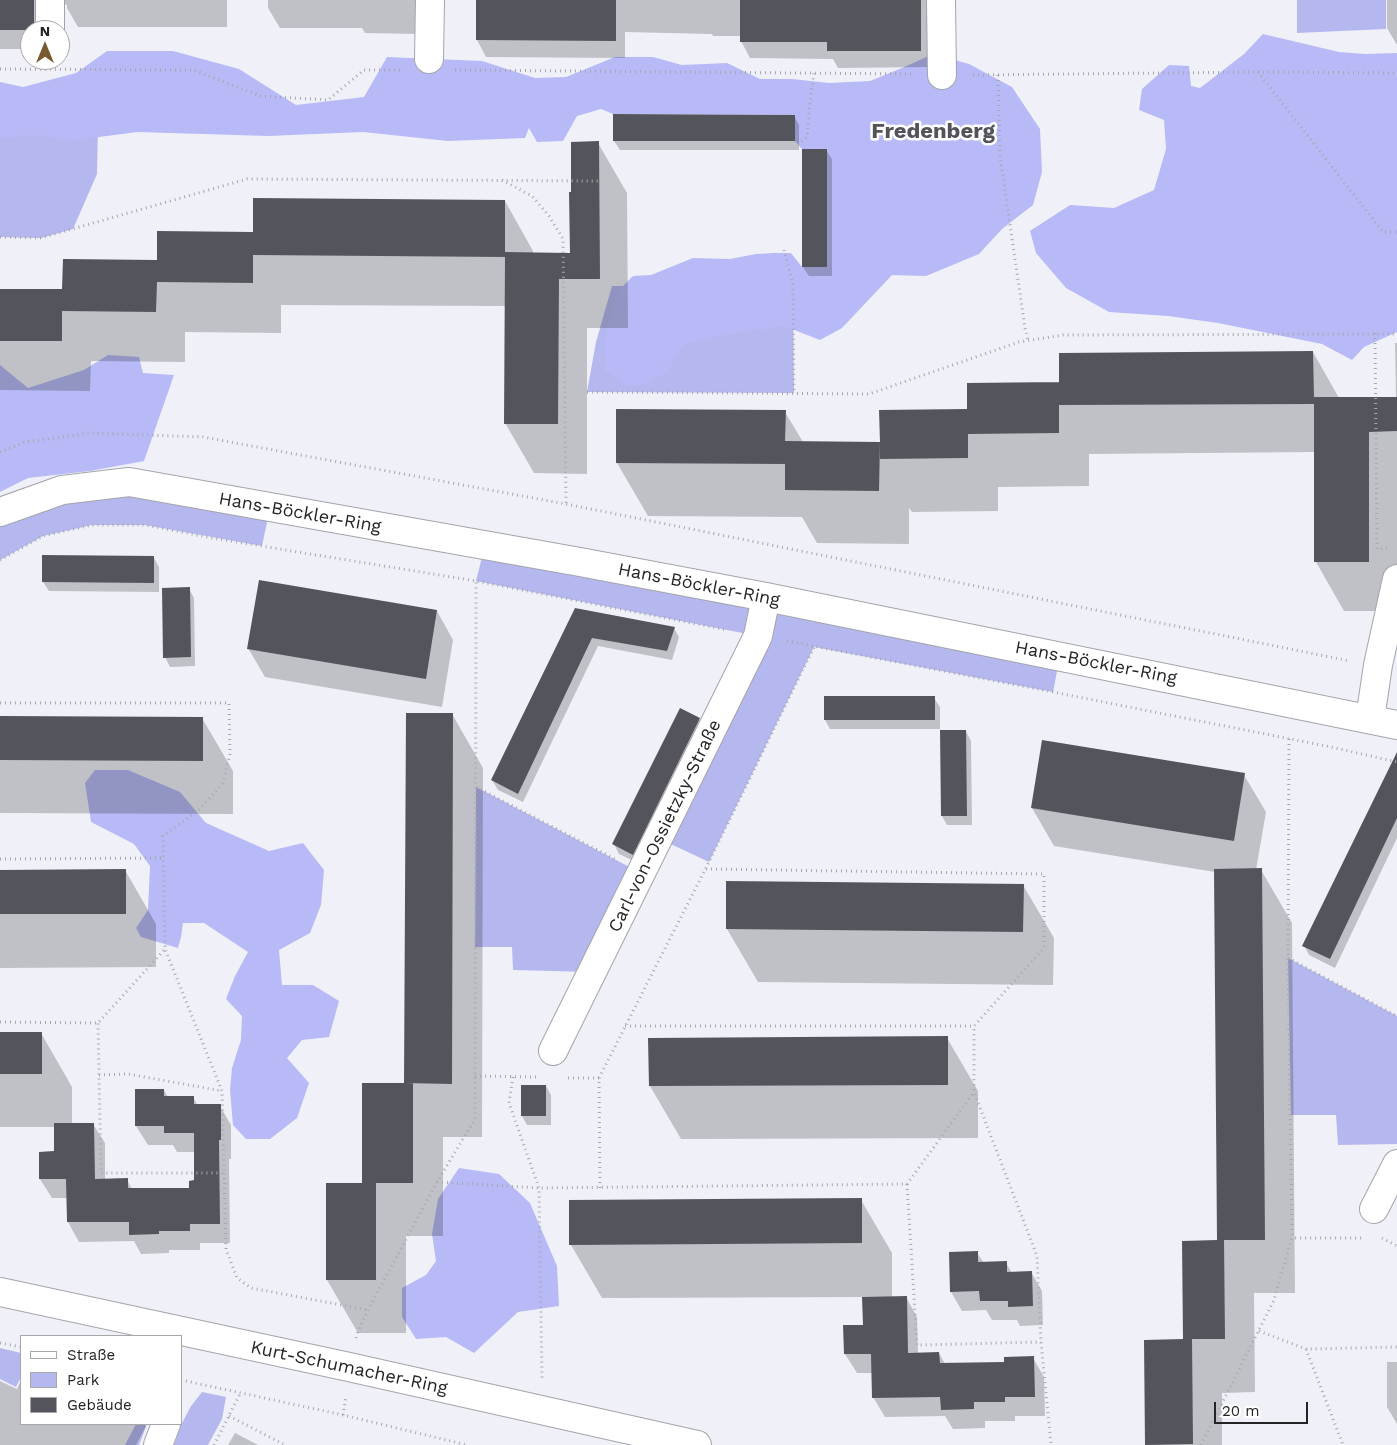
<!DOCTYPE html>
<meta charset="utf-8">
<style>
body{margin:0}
#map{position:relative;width:1397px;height:1445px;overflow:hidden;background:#f0f0f9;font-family:"Work Sans",sans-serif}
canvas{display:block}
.legend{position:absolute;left:20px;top:1335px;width:162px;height:90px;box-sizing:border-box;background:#fff;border:1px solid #a7a7a9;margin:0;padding:6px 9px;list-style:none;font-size:15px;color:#242427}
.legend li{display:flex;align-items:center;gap:10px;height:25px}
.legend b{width:25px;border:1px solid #a7a7a9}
.north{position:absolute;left:20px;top:20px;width:50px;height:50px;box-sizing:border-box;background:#fff;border:1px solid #a7a7a9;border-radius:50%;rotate:0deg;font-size:14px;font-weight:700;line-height:20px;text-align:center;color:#242427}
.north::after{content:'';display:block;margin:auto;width:18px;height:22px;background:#79592f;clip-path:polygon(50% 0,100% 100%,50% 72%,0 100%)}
.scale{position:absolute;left:1214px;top:1402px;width:94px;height:22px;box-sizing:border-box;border:2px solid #242427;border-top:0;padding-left:6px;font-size:15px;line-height:18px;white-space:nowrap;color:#242427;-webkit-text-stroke:4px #fff;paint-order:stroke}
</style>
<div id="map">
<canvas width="1397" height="1445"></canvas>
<ul class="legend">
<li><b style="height:6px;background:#fff"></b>Straße</li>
<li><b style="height:14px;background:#b5b8ee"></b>Park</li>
<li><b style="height:14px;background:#54555c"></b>Gebäude</li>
</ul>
<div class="north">N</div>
<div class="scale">20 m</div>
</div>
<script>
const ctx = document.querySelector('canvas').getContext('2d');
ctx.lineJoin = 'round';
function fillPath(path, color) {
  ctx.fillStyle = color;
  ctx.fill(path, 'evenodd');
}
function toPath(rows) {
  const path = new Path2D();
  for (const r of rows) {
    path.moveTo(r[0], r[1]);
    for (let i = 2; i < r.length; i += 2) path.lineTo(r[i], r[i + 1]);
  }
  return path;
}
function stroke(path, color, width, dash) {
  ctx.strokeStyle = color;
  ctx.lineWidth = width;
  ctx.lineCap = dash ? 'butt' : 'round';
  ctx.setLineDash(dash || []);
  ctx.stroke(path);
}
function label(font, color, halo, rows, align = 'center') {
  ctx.font = font + ' "Work Sans",sans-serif';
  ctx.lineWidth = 5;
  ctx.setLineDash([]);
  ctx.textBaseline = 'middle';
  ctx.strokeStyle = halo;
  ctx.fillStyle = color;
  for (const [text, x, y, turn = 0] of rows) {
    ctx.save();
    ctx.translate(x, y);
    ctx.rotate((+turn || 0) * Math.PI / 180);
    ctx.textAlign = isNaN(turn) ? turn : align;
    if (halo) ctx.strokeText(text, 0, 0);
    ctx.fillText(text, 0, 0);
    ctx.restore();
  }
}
fillPath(toPath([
 [1297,0,1386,0,1386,29,1297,33],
 [0,125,98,126,97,174,73,229,41,238,0,237],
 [612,286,793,286,794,393,587,392,596,342],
 [62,490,270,508,262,546,145,525,92,525,43,536,0,560,0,512],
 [485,545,1060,656,1053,692,814,647,709,862,658,838,758,636,476,581],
 [476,787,641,873,592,972,513,970,512,947,475,947],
 [1288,958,1397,1016,1397,1144,1338,1145,1336,1115,1291,1115],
 [0,1348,21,1353,21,1377,16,1387,0,1379],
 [202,1392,226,1397,222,1419,208,1445,174,1445,181,1425,191,1406],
 [136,1424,147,1424,139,1445,125,1445]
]), '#b5b8ee');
fillPath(toPath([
 [1263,34,1339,52,1365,54,1397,53,1397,332,1364,347,1352,360,1322,344,1218,323,1168,316,1109,312,1066,288,1036,253,1030,231,1070,205,1114,208,1154,190,1166,149,1164,120,1139,110,1142,89,1169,65,1189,66,1191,86,1200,88,1244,54],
 [107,51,173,51,239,69,296,105,364,97,387,57,482,61,535,78,566,77,615,57,653,57,682,65,727,63,760,79,792,79,829,83,870,81,902,68,933,54,969,64,1012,87,1040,129,1042,172,1033,205,1002,229,979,254,926,276,892,275,842,328,820,340,784,326,729,334,684,344,667,372,644,385,626,385,605,370,605,340,617,292,633,276,651,275,693,258,730,259,756,254,774,253,791,253,802,267,827,267,827,149,802,149,795,141,795,115,613,114,601,109,577,116,563,141,537,142,529,128,525,138,448,141,363,132,268,136,137,132,69,141,35,135,6,138,0,137,0,82,23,87,76,73],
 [108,355,139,357,143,373,174,375,144,461,90,471,28,478,0,492,0,365,28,388,84,370],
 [95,770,128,770,180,792,206,823,269,851,303,843,324,870,321,905,310,933,279,950,282,985,313,985,339,1001,329,1037,302,1040,287,1058,309,1083,297,1118,270,1139,246,1139,233,1125,230,1090,232,1068,241,1040,242,1016,226,999,235,976,248,952,204,923,183,923,181,937,178,948,141,937,136,928,148,910,150,866,134,844,91,822,85,783],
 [459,1168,499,1174,530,1203,557,1266,559,1306,518,1312,474,1353,446,1337,416,1339,402,1317,402,1288,426,1275,436,1261,432,1234,438,1199]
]), '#b7baf6');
fillPath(toPath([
 [0,0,227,0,227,27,78,27,67,8,67,5,61,3,45,30,30,30,30,49,0,49],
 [268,0,419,0,419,34,365,33,362,28,280,28,268,8],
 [477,0,930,0,930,67,838,68,833,59,750,58,741,41,741,36,713,36,712,34,625,32,625,58,486,57,477,40],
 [1387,0,1397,0,1397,45,1387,28],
 [794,116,799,125,799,150,620,150,614,141],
 [598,143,627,193,628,328,587,328,587,474,534,473,505,423,506,306,281,305,281,333,185,332,185,362,91,361,90,391,0,390,0,290,64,291,254,233,505,201,533,251,533,254,572,254,573,193],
 [826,150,832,159,832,276,809,276,803,267],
 [1395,343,1397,343,1397,611,1344,611,1316,562,1315,452,1089,454,1089,486,998,487,998,511,912,512,909,508,909,544,817,543,802,517,648,516,617,463,785,412,803,442,881,443,969,411,1060,383,1313,352,1339,398,1396,398],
 [154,558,159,567,159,592,49,591,43,582],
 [189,589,194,598,195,666,170,667,165,657],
 [576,610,674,628,679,637,672,660,598,646,523,802,498,790,492,780],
 [437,611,453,640,442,707,265,677,248,648],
 [825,698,934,698,940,707,940,729,830,729,825,720],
 [452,714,483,768,482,1137,443,1137,443,1236,406,1236,406,1333,358,1333,327,1280,363,1184,407,1085],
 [0,717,202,718,233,771,233,814,0,813],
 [699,719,704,729,638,863,619,854,614,844],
 [966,731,971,741,972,825,947,825,942,816],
 [1244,775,1266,812,1256,870,1261,870,1292,923,1295,1293,1254,1293,1255,1392,1222,1393,1222,1445,1147,1445,1146,1341,1184,1341,1218,1242,1215,872,1054,846,1032,808],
 [1397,776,1397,838,1335,968,1309,955,1304,945],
 [125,870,156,924,156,967,0,968,0,871],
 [1023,885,1054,938,1053,985,758,982,727,929],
 [0,1033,41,1033,72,1087,72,1124,93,1124,105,1143,105,1180,127,1180,132,1189,190,1189,195,1182,195,1152,177,1152,173,1145,148,1145,136,1126,164,1090,168,1097,193,1097,198,1106,220,1106,231,1125,231,1159,229,1159,230,1243,200,1243,200,1250,169,1250,169,1253,141,1254,134,1241,79,1242,68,1222,68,1198,52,1198,40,1179,40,1153,56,1153,55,1127,0,1127],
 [947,1038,978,1091,978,1138,681,1139,650,1086],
 [546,1086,551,1095,551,1125,527,1125,522,1116],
 [861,1200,892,1253,892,1298,906,1297,917,1317,918,1354,939,1353,945,1364,1005,1363,1033,1358,1044,1377,1045,1416,1015,1416,1015,1421,985,1421,985,1428,953,1429,945,1416,885,1417,873,1397,873,1373,857,1373,845,1354,864,1326,863,1297,602,1298,571,1245],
 [977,1253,984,1263,1006,1263,1012,1273,1031,1272,1042,1291,1043,1325,1020,1326,1017,1320,992,1320,986,1310,962,1311,951,1292],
 [1387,1362,1397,1362,1397,1424,1387,1407],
 [21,1380,21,1424,144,1424,146,1426,136,1445,0,1445,0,1381,17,1389],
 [235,1433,258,1445,228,1445]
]), '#0003');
fillPath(toPath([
 [0,0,34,0,34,30,0,30],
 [476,0,616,0,616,41,476,40],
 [740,0,921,0,921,51,827,51,827,42,740,42],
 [613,114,795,115,795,141,613,141],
 [599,141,600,279,559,279,558,424,504,424,505,257,253,255,253,283,157,282,156,312,62,311,62,341,0,341,0,289,62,289,63,259,157,260,157,231,253,232,253,198,505,200,505,252,570,253,569,192,571,192,571,142],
 [802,149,827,149,827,267,802,267],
 [1313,351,1314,397,1397,397,1397,431,1369,432,1369,562,1314,562,1314,404,1059,405,1059,353],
 [1059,382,1059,433,968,434,968,458,880,459,880,442,879,491,785,490,785,464,616,463,616,409,786,410,785,441,880,442,879,410,967,409,967,383],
 [42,555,154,556,154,583,42,582],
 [259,580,437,610,426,679,247,649],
 [190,587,191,657,163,658,162,588],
 [575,608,675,627,667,651,592,638,518,794,491,780],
 [824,696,935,696,935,720,824,720],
 [680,708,700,718,633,855,612,844],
 [406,713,453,713,452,1084,404,1083],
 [0,716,203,717,203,761,0,760],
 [940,730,966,730,967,816,941,816],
 [1042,740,1245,773,1234,841,1031,808],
 [1397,752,1397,818,1330,959,1302,946],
 [1262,868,1265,1240,1224,1240,1225,1339,1192,1339,1193,1444,1145,1445,1144,1340,1183,1339,1182,1241,1217,1240,1214,869],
 [126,869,126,914,0,914,0,870],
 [726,881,1024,884,1023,932,726,929],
 [0,1032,42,1032,42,1074,0,1074],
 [948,1036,948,1085,649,1086,648,1038],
 [362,1083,413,1083,413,1183,376,1183,376,1280,326,1280,326,1183,362,1183],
 [521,1085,546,1085,546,1116,521,1116],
 [135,1089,164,1089,164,1096,194,1096,194,1104,221,1104,221,1140,219,1140,220,1224,190,1224,190,1231,159,1231,159,1234,129,1235,129,1222,67,1222,66,1179,39,1179,39,1152,54,1151,54,1123,94,1123,95,1179,128,1178,128,1188,189,1188,189,1181,194,1180,194,1133,164,1133,164,1126,135,1126],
 [862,1198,862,1243,569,1245,569,1200],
 [978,1251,978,1262,1007,1261,1007,1272,1032,1271,1033,1306,1008,1307,1008,1301,980,1301,979,1291,950,1292,949,1252],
 [907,1296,908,1353,939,1352,940,1363,1004,1362,1004,1357,1034,1356,1035,1397,1005,1397,1005,1402,974,1402,974,1409,941,1410,940,1397,872,1398,871,1354,844,1354,843,1325,863,1325,862,1297]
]), '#54555c');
const minor = toPath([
 [50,0,50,30],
 [941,0,942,75],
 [429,59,430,0],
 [0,512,62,490,129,482,580,562,766,597,1397,725],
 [1370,719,1378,665,1397,579],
 [553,1051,758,636,766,597],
 [1374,1209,1397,1164],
 [0,1292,349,1367,697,1445],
 [158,1445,166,1424]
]);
stroke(minor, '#a4a4ac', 30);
stroke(toPath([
 [50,60,51,70],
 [0,69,194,70,260,96,328,100,364,70,401,70],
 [455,70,911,74],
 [1258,72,1383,232,1397,232],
 [973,75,1258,72,1397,73],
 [998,75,1000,156,1025,328,1028,340],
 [798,145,807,137,810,103,814,73],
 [502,180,532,196,549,216,563,239,566,504],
 [0,237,41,238,247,179,599,181],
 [784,250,793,285,794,393],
 [1375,333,1377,549,1390,548],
 [587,392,869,394,1019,342,1063,335,1397,334],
 [0,452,25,442,90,433,203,437,566,504,1350,661],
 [0,560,43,536,92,525,145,525,212,538,476,581,727,630],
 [787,641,1053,692,1331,747,1397,762],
 [0,703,229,703,230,754,223,783,199,810,163,836,165,949,222,1091,224,1173,101,1173,98,1023],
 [1289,739,1288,958,1292,1238],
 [476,787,615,859],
 [0,859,163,858],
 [706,869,1044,874,1044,948,974,1026,974,1092,1037,1256,1041,1342,1051,1445],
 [1288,958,1397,1016],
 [0,1022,98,1023,165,949],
 [625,1026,974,1026],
 [99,1075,128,1074,222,1091],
 [475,1076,536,1077],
 [513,1077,509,1103,539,1188,542,1380],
 [568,1078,599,1078],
 [224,1173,226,1249,237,1278,251,1288,368,1310],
 [437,1182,539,1188,907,1184,974,1092],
 [907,1184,917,1345,1041,1342],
 [600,1188,599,1078,709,862,814,647],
 [1382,1238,1397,1246],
 [1259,1331,1306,1349,1397,1347],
 [356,1338,358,1331,368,1310,437,1182,475,1119,476,581],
 [0,1343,21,1347],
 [1306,1349,1343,1445],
 [181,1380,343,1415,467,1445],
 [343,1415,346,1396],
 [229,1416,285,1445],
 [214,1445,241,1392],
 [1201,1445,1274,1300,1292,1238,1363,1238]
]), '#a7a7ae', 3, [1, 4]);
stroke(minor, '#fff', 28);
label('18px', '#242427', '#fff', [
 ["Hans-Böckler-Ring",300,513,10],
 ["Hans-Böckler-Ring",699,585,11],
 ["Hans-Böckler-Ring",1096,663,11],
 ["Carl-von-Ossietzky-Straße",665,826,-64],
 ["Kurt-Schumacher-Ring",349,1368,12]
]);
label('bold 22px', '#53535a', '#fff', [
 ["Fredenberg",933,132]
]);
</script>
